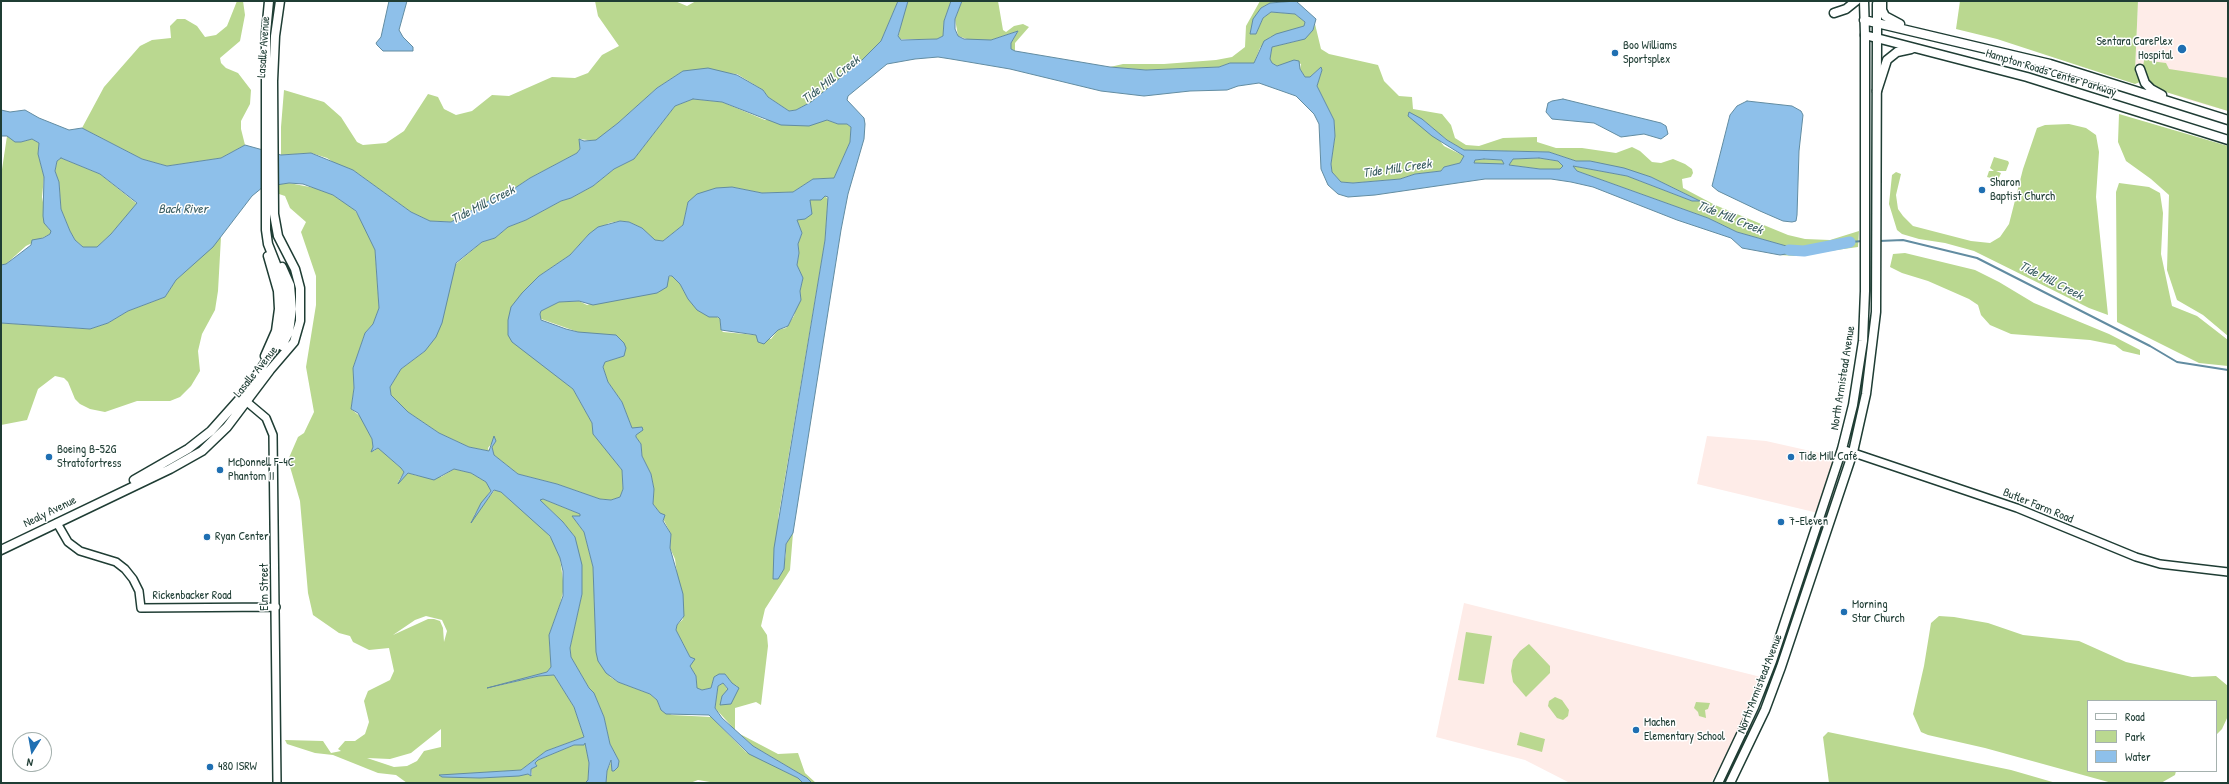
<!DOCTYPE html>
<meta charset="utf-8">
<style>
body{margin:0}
#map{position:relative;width:2229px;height:784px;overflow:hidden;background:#fff;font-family:"Patrick Hand",sans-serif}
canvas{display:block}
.frame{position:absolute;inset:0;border:2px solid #1f3d34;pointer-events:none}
.legend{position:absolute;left:2087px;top:700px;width:130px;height:72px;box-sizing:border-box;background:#fff;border:1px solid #a5b1ae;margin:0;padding:5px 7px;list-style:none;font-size:12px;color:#1f3d34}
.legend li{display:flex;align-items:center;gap:8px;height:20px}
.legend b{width:20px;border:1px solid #a5b1ae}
.north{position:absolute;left:12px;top:732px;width:40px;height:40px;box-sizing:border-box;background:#fff;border:1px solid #a5b1ae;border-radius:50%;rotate:191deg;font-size:11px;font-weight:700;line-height:16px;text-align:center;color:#1f3d34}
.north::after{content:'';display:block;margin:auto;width:14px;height:18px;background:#1f6fb2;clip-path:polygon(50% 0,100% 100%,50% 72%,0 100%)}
</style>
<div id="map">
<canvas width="2229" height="784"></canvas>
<div class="frame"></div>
<ul class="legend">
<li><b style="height:5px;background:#fff"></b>Road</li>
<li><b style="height:11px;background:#bad890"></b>Park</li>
<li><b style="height:11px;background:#8ec0ea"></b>Water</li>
</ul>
<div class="north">N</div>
</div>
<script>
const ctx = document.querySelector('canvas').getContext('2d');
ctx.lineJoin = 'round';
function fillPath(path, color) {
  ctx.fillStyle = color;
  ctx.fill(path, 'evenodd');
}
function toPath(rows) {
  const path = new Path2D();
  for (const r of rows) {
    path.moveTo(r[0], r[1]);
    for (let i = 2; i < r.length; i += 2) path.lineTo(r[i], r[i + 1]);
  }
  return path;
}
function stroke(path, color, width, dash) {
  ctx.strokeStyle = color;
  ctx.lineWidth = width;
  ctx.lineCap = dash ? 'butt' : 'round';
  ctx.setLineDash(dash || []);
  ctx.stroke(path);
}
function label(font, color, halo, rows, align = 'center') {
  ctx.font = font + ' "Patrick Hand",sans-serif';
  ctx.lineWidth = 3;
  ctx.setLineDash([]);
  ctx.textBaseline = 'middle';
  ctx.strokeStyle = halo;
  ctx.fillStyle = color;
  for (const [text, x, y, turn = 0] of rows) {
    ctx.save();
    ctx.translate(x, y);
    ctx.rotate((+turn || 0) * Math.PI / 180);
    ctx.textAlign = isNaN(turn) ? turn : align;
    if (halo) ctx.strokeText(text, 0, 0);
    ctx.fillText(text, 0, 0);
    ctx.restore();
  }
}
fillPath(toPath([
 [2138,1,2228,1,2228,111,2189,100,2140,82,2135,73],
 [1707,436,1766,441,1837,457,1818,513,1697,484],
 [1464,603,1761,677,1736,737,1711,783,1570,783,1525,760,1436,737]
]), '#feece8');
fillPath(toPath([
 [237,1,243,1,245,15,240,41,220,58,221,63,226,68,238,73,251,90,250,104,241,121,241,129,245,145,221,158,167,166,142,159,82,128,104,87,140,46,152,40,171,38,170,26,177,19,185,19,197,26,205,37,216,35,227,26],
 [595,1,675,1,687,6,696,1,898,1,881,41,862,60,811,102,796,110,789,111,768,97,763,90,737,74,683,71,657,88,618,123,596,141,579,139,580,149,577,153,530,178,506,194,499,195,451,222,430,221,411,212,353,170,336,164,327,158,311,153,281,155,281,127,284,90,324,102,341,117,357,142,363,145,386,143,404,131,428,94,438,97,444,109,456,115,472,111,492,95,509,96,552,77,575,78,588,73,602,55,619,46,598,16],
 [908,1,951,1,944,21,943,36,937,39,898,39,903,14],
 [962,1,998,1,1003,30,1006,32,1014,26,1023,24,1029,27,1015,43,1015,51,1011,49,1011,43,1018,31,991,40,973,41,958,36,955,19],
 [1260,1,1285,1,1270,3,1261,8,1256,34,1263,18,1271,12,1295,14,1305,22,1304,26,1270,37,1260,48,1254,63,1230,63,1219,67,1146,70,1110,67,1123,64,1164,64,1216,60,1232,57,1245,47,1246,26],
 [1960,1,2138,1,2135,72,2140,82,2135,84,1997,39,1956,29],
 [1315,24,1321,49,1329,54,1378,65,1384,81,1399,96,1412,97,1413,109,1442,114,1451,125,1455,138,1466,145,1479,146,1503,138,1537,137,1537,142,1556,148,1582,148,1616,153,1632,147,1640,151,1652,162,1661,163,1673,159,1685,164,1692,169,1693,173,1691,177,1682,179,1683,188,1715,205,1788,235,1805,239,1830,240,1859,231,1858,247,1794,256,1780,255,1803,251,1737,232,1708,218,1577,171,1572,168,1573,166,1627,176,1692,201,1700,201,1651,177,1590,161,1576,161,1549,152,1464,150,1447,140,1422,119,1444,146,1464,156,1460,163,1444,167,1441,171,1415,174,1400,179,1353,183,1341,182,1332,172,1331,164,1335,136,1334,120,1317,86,1322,70,1321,67,1310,77,1305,77,1300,69,1301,64,1294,61,1277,66,1272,63,1270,59,1272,47,1297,41,1313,30],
 [2145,56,2150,61,2166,63,2169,69,2228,78,2228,111,2156,89,2147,78,2143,66],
 [693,99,722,102,765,120,827,120,838,124,847,124,851,127,850,142,834,178,813,179,793,192,762,193,732,187,688,202,683,225,663,241,654,240,642,228,629,222,620,221,609,223,589,234,570,255,539,276,522,293,555,374,573,389,592,423,594,434,622,470,623,489,620,497,611,500,600,499,557,484,518,474,494,455,492,447,496,441,493,437,493,442,488,448,489,451,469,447,439,433,408,412,391,395,390,387,401,369,425,351,456,264,482,242,495,238,508,227,526,220,561,201,571,198,593,186,614,169,634,159,675,106],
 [2119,114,2228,146,2228,336,2203,315,2177,300,2167,270,2169,195,2151,179,2126,161,2118,142],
 [2069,124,2086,128,2096,135,2099,152,2096,197,2108,315,2089,308,1974,251,1945,243,1919,239,1902,234,1897,230,1889,204,1892,175,1896,172,1901,174,1896,195,1898,209,1903,216,1913,226,1971,241,1990,243,2000,237,2009,224,2023,169,2037,128,2045,125],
 [7,136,21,142,32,139,39,143,38,154,44,177,42,197,48,228,52,230,50,234,26,246,6,264,1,265,1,176],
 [1994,157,2008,161,2009,163,2006,171,1996,171,2001,173,1998,180,1987,177,1989,171,1994,171,1990,168],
 [61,158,100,174,137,204,111,234,97,247,83,247,75,240,70,231,61,209,59,182,55,171,57,161],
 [1539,158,1558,161,1563,166,1560,169,1540,169,1509,165,1513,159],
 [1484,159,1502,160,1505,163,1503,166,1474,163,1475,160],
 [289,183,315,188,333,195,354,209,365,226,375,250,379,308,373,324,365,333,353,368,354,388,351,409,361,417,372,439,374,451,378,448,381,450,401,468,404,472,398,482,408,473,418,476,441,477,454,469,471,473,486,482,491,490,473,517,495,490,501,492,545,530,553,541,560,558,564,588,560,604,549,635,551,667,547,672,489,688,539,676,554,675,574,707,584,737,546,751,521,770,440,776,480,778,528,774,532,775,531,769,537,765,534,763,538,760,574,745,584,745,585,742,589,763,588,780,585,783,407,783,396,775,378,773,333,755,315,753,287,744,285,740,323,741,331,753,341,751,338,749,345,741,355,741,365,734,369,722,364,701,368,691,390,680,394,671,389,648,369,650,353,642,350,636,339,633,313,615,308,593,300,501,288,460,298,437,304,433,314,412,306,367,316,305,316,276,301,232,306,222,290,208,285,196,279,194,279,184],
 [426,616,442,620,447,631,444,642,443,628,440,621,434,619,428,619,393,635,415,620],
 [441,729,441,747,424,751,417,761,407,766,394,767,367,758,390,759,411,753],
 [2119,183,2149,187,2160,193,2163,213,2161,254,2172,306,2197,316,2228,340,2228,366,2199,363,2117,322,2116,192],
 [825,196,828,199,825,240,778,519,786,559,786,544,793,533,790,570,765,609,761,626,767,635,768,646,761,705,756,702,735,708,735,730,715,708,718,686,723,683,728,690,722,696,721,705,737,686,732,684,725,674,714,677,711,688,702,690,697,688,696,676,690,666,690,657,676,630,677,625,683,619,675,559,670,548,671,534,660,513,653,504,654,489,651,474,642,456,641,444,636,437,638,429,632,428,622,402,608,382,603,367,605,362,624,356,578,332,541,319,540,314,541,311,559,302,579,301,587,305,672,276,680,284,688,299,720,319,721,330,723,332,756,335,771,339,778,330,786,328,794,316,796,307,801,300,800,291,803,278,797,265,799,253,798,244,802,233,797,220,810,200,821,200],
 [221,237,218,291,215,310,202,334,198,351,200,371,191,386,180,397,170,401,137,401,105,412,90,409,80,404,75,399,68,382,64,378,55,376,38,389,27,420,1,425,1,323,90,329,108,323,128,311,165,297,176,280],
 [1905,253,1975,270,1999,282,2034,303,2109,334,2140,350,2140,355,2123,351,2115,345,2090,340,2011,334,1990,325,1981,315,1978,305,1969,299,1928,281,1902,273,1890,267,1893,254],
 [543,499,580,514,580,516,572,516,584,532,593,567,595,614,610,677,618,682,650,694,657,700,660,708,672,715,711,717,746,752,798,778,803,783,716,783,698,780,690,783,606,783,607,771,612,760,612,771,614,771,619,761,610,744,604,717,594,693,589,688,571,657,570,648,582,594,575,537,563,522,540,500],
 [1939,616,1954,617,1988,623,2023,635,2079,641,2126,662,2192,677,2216,676,2228,686,2228,716,2222,729,2216,735,2216,701,2088,701,2088,771,2176,771,2175,775,2161,783,2112,783,1985,748,1928,735,1921,732,1913,714,1924,666,1931,623],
 [1466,632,1492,636,1484,684,1458,680],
 [1529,644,1550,666,1550,673,1526,697,1513,682,1511,671,1513,660,1520,651],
 [1555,697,1562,700,1569,710,1568,716,1563,720,1557,718,1548,706,1549,701],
 [1696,702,1710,703,1708,709,1705,710,1706,718,1699,716,1698,712,1694,708],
 [1520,732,1545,739,1542,752,1517,745],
 [1828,732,2011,770,2056,783,1829,783,1823,737],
 [740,734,778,754,798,753,805,773,816,783,812,783,807,778,753,746]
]), '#bad890');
const water = toPath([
 [389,1,407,1,399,30,403,37,413,47,413,51,383,51,377,45,376,43,381,37,389,1],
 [898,1,908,1,898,36,901,40,937,39,943,36,944,21,951,1,962,1,955,19,955,29,958,36,964,39,991,40,1018,31,1011,43,1011,49,1015,51,1110,67,1146,70,1219,67,1230,63,1254,63,1264,41,1276,34,1304,26,1305,22,1295,14,1271,12,1263,18,1256,34,1250,34,1253,19,1261,8,1270,3,1296,1,1316,19,1313,30,1305,39,1272,47,1270,59,1272,63,1277,66,1294,60,1299,61,1300,69,1305,77,1310,77,1321,67,1322,70,1317,86,1334,120,1335,136,1331,164,1332,172,1341,182,1353,183,1400,179,1415,174,1441,171,1444,167,1460,163,1464,156,1432,136,1408,116,1409,112,1422,119,1447,140,1464,150,1549,152,1576,161,1590,161,1624,168,1651,177,1700,201,1692,201,1627,176,1573,166,1577,171,1708,218,1737,232,1804,251,1780,255,1742,248,1731,238,1677,220,1593,187,1571,182,1551,179,1485,179,1375,195,1348,197,1338,194,1328,185,1321,169,1319,124,1314,114,1296,96,1259,83,1238,86,1227,90,1190,91,1144,96,1101,91,1010,69,951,59,938,57,915,59,887,64,848,96,847,100,864,118,865,124,864,139,848,194,841,230,793,533,786,544,784,569,778,579,773,579,774,548,825,240,828,197,825,196,821,200,810,200,812,214,805,219,797,220,802,233,798,244,799,253,797,265,803,278,800,291,801,300,788,326,778,330,764,344,758,342,756,335,721,330,720,319,718,317,709,317,697,310,688,299,680,284,672,276,669,276,667,287,657,293,593,305,579,301,559,302,541,311,540,314,541,320,566,329,578,332,616,335,624,343,626,348,624,356,605,362,603,367,608,382,622,402,632,428,642,427,643,430,636,435,636,437,641,444,642,456,651,474,654,489,653,504,660,513,665,515,663,521,671,534,670,548,683,594,684,616,677,625,676,630,690,657,695,659,690,666,696,676,697,688,702,690,711,688,714,677,719,674,725,674,732,683,739,688,731,704,720,705,722,696,728,689,723,683,718,686,715,708,722,718,753,746,807,778,812,783,803,783,798,778,749,754,709,715,666,714,661,710,657,700,650,694,618,682,606,673,598,661,596,652,593,567,584,532,572,516,580,516,580,514,543,499,540,500,563,522,575,537,582,565,582,594,570,648,571,657,589,688,594,693,604,717,610,744,619,761,618,767,614,771,612,771,611,760,607,771,606,783,585,783,588,780,589,763,585,743,584,745,574,745,538,760,535,763,537,766,531,769,531,776,528,774,519,776,480,778,442,777,439,775,521,770,546,751,584,737,574,707,554,675,539,676,487,688,547,672,551,667,549,635,563,596,563,571,560,558,550,536,501,492,494,490,471,523,481,503,491,491,486,482,471,473,454,469,434,480,408,473,398,484,404,472,401,468,378,448,371,452,373,447,372,439,358,413,351,409,354,388,353,368,365,333,373,324,379,308,375,250,356,211,333,195,303,184,289,183,263,187,252,196,213,247,176,280,165,297,128,311,108,323,90,329,1,323,1,265,6,264,14,258,31,245,32,240,43,238,50,234,51,231,44,223,43,216,44,177,38,154,39,143,32,139,21,142,15,142,7,136,1,136,1,110,10,112,25,110,39,118,69,130,82,128,142,159,167,166,221,158,245,145,281,155,311,153,353,170,411,212,430,221,451,222,499,195,506,194,530,178,577,153,580,149,579,139,584,141,596,140,618,123,657,88,683,71,708,68,737,75,763,90,768,97,789,111,796,110,811,102,862,60,881,41,898,1],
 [693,99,722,102,781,125,809,126,827,120,838,124,847,124,851,127,850,142,834,178,813,179,793,192,762,193,732,187,716,188,697,194,688,202,683,225,663,241,655,240,642,228,629,222,620,221,598,227,589,234,570,255,539,276,522,293,511,307,508,320,508,335,512,342,573,389,592,423,593,434,622,470,623,489,620,497,611,500,600,499,557,484,518,474,494,455,492,447,496,441,494,436,489,451,469,447,439,433,408,412,391,395,390,387,401,369,425,351,436,337,442,323,456,263,482,242,495,238,508,227,526,220,561,201,571,198,593,186,614,169,634,159,675,106,693,99],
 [61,158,100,174,137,203,111,234,97,247,83,247,75,240,70,231,61,209,59,182,55,171,57,161,61,158],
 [1539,158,1558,161,1563,166,1560,169,1540,169,1509,165,1513,159,1539,158],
 [1484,159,1502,160,1504,164,1474,163,1475,160,1484,159],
 [1563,99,1661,123,1666,126,1668,134,1661,139,1644,134,1621,137,1594,123,1552,119,1546,112,1548,103,1552,101,1563,99],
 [1747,101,1792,106,1801,111,1803,115,1799,151,1797,215,1796,221,1792,222,1783,221,1760,211,1718,191,1712,186,1730,115,1737,106,1747,101]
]);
fillPath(water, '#8ec0ea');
stroke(water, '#628ca1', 1);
stroke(toPath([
 [1879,241,1903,240,1977,258,2150,346,2177,362,2228,370],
 [1850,242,1863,241]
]), '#628ca1', 2);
stroke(toPath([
 [1789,250,1804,251,1850,242]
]), '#8ec0ea', 11);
const tertiary = toPath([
 [247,402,266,418,273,435,277,783],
 [1842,449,2017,508,2136,557,2160,564,2228,572],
 [57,523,68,542,80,551,116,562,125,569,133,579,139,591,141,608,276,607]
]);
const secondary = toPath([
 [282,346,289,332,292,309,290,285,282,267],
 [265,356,276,331,279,309,278,291,268,256],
 [134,480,188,449,211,431,244,394,281,339,286,316,286,297,283,282,268,244,266,230,266,33,269,1],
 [1,550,170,469,202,451,227,427,270,370,294,342,300,321,300,288,295,269,278,236,274,214,273,81,275,36,280,1],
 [1718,783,1754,707,1772,661,1842,449,1853,405,1863,341,1865,291,1865,35],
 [1730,783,1765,710,1781,667,1853,452,1866,394,1876,312,1877,39]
]);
const primary = toPath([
 [1864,1,1865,35,2027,77,2228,140],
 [1882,1,1882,10,1885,16,1900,24],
 [1877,4,1877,39],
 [1834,13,1846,9,1856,1],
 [1864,20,2050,64,2228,120],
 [2140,69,2145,83,2151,89,2162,95],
 [1877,91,1887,60,1897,52,1911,49]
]);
stroke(tertiary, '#1f3d34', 10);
stroke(secondary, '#1f3d34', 11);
stroke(primary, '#1f3d34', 11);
stroke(tertiary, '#fff', 7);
stroke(secondary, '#fff', 8);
stroke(primary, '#fff', 8);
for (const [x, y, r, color] of [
 [2182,49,5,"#1f6fb2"],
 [1615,53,4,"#1f6fb2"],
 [1982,190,4,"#1f6fb2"],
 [49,457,4,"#1f6fb2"],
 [1791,457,4,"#1f6fb2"],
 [220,470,4,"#1f6fb2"],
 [1781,522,4,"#1f6fb2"],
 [207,537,4,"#1f6fb2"],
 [1844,612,4,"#1f6fb2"],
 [1636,730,4,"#1f6fb2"],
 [210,767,4,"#1f6fb2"]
]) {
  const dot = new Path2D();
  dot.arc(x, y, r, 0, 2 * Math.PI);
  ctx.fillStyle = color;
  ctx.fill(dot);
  stroke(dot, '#fff', 1.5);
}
label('12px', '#1f3d34', '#fff', [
 ["Sentara CarePlex",2173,42,"right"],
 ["Hospital",2173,56,"right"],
 ["Boo Williams",1623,46],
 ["Sportsplex",1623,60],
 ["Sharon",1990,183],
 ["Baptist Church",1990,197],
 ["Boeing B-52G",57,450],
 ["Stratofortress",57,464],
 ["Tide Mill Café",1799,457],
 ["McDonnell F-4C",228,463],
 ["Phantom II",228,477],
 ["7-Eleven",1789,522],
 ["Ryan Center",215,537],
 ["Morning",1852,605],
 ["Star Church",1852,619],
 ["Machen",1644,723],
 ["Elementary School",1644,737],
 ["480 ISRW",218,767]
], 'left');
label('12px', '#1f3d34', '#fff', [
 ["Lasalle Avenue",264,47,-86],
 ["Hampton Roads Center Parkway",2051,73,17],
 ["Lasalle Avenue",256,372,-51],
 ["North Armistead Avenue",1843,378,-81],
 ["Butler Farm Road",2038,506,22],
 ["Nealy Avenue",50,512,-26],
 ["Elm Street",265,587,-90],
 ["Rickenbacker Road",192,596],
 ["North Armistead Avenue",1760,684,-69]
]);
label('italic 13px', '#3b5e62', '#fff', [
 ["Tide Mill Creek",831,80,-38],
 ["Tide Mill Creek",1397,169,-8],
 ["Tide Mill Creek",483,205,-27],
 ["Back River",183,210],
 ["Tide Mill Creek",1730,218,22],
 ["Tide Mill Creek",2051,281,27]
]);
</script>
